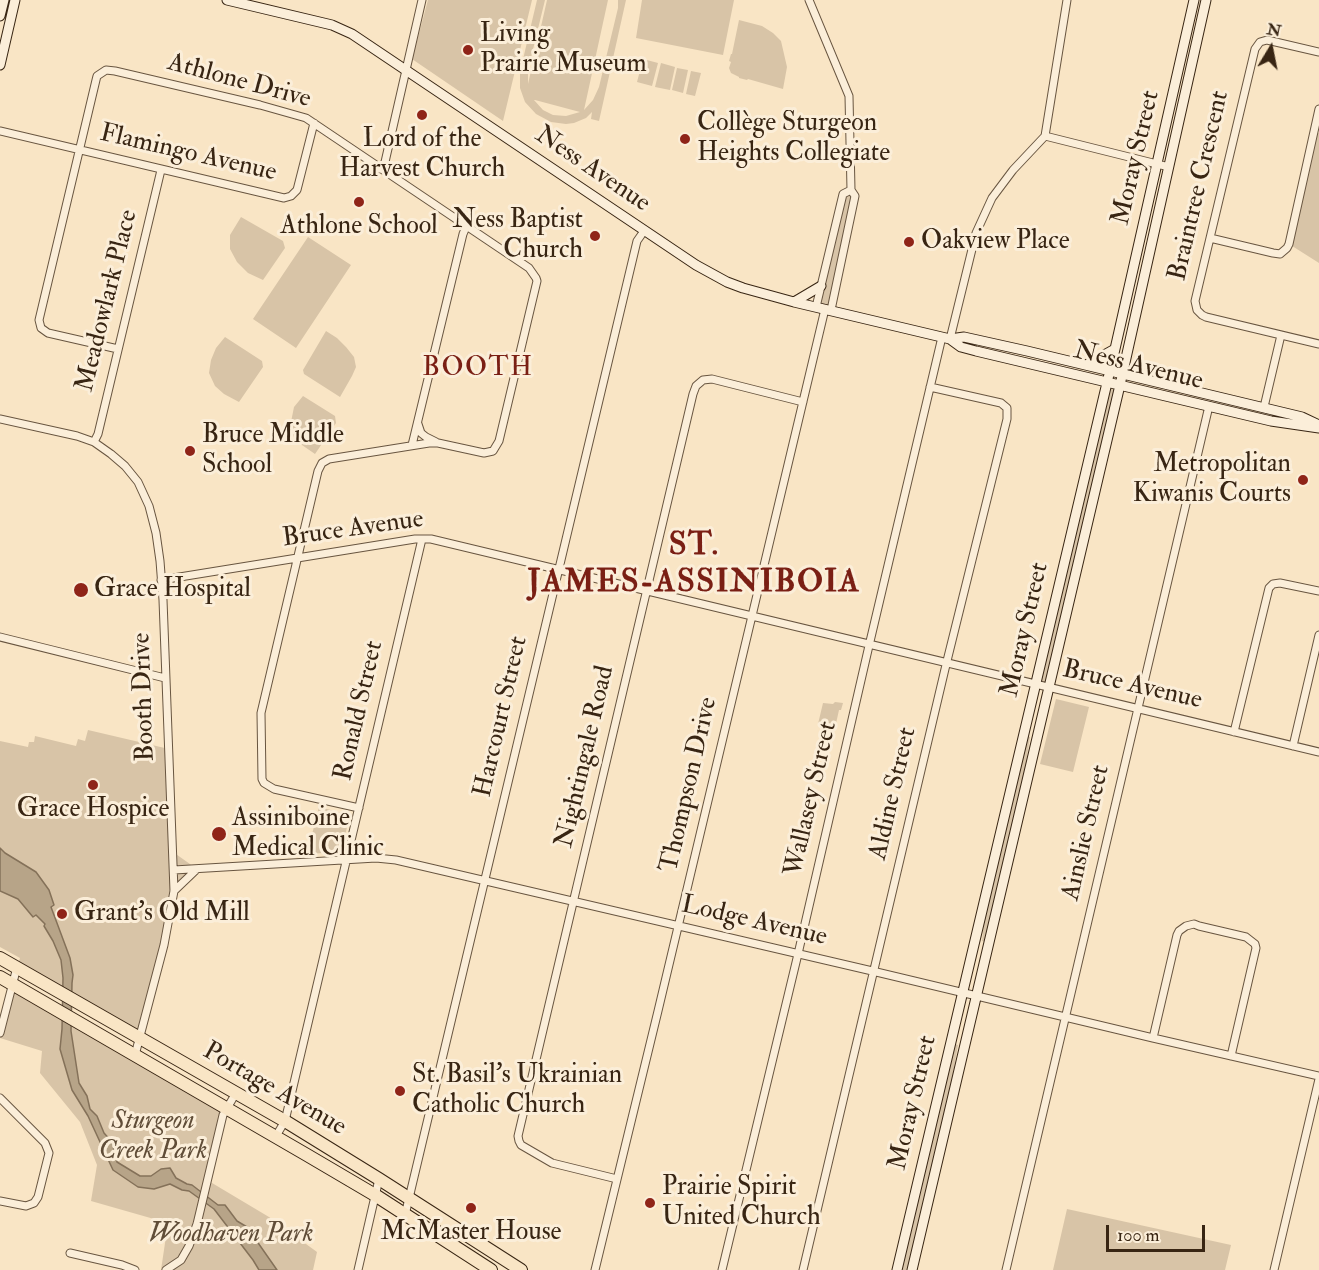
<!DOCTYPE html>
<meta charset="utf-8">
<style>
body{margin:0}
#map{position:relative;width:1319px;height:1270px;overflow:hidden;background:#f9e5c5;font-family:"IM FELL Double Pica",serif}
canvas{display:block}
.north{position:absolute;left:1241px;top:18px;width:60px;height:60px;-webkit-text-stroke:4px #fbeed9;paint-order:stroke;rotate:10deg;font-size:16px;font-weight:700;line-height:24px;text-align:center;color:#382513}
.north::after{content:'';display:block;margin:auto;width:21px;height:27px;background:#382513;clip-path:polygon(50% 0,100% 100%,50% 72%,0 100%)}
.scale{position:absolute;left:1106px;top:1225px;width:99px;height:27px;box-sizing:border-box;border:3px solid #382513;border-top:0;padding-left:8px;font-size:18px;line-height:21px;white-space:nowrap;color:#382513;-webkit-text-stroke:4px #fbeed9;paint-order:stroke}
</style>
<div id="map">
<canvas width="1319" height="1270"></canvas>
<div class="north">N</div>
<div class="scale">100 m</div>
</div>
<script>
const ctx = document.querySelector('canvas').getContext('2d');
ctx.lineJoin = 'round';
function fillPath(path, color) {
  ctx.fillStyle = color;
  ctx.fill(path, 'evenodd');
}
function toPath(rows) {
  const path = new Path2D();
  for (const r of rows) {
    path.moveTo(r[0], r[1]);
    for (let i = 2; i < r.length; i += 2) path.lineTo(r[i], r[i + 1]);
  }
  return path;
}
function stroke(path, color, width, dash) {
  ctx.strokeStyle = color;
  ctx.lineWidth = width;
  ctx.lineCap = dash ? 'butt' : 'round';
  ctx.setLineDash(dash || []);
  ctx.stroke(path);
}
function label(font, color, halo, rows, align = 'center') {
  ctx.font = font + ' "IM FELL Double Pica",serif';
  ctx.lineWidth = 6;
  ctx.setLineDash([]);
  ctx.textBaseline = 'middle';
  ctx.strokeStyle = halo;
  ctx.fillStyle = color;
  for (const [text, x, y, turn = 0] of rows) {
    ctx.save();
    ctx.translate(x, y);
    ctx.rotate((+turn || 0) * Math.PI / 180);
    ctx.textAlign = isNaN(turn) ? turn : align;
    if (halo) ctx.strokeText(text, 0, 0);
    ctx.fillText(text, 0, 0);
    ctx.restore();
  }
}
fillPath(toPath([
 [428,0,532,0,503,121,412,59],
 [537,0,545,0,528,70,528,84,547,0,608,0,584,110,593,100,599,87,618,8,618,0,626,0,599,121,591,119,592,112,586,118,574,123,566,124,551,122,536,114,525,102,520,88,520,72],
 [534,100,535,100,580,112,566,116,553,115,543,110],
 [642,0,734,0,723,55,636,38],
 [739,20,762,26,773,33,781,41,787,67,783,89,748,79,747,80,739,78,739,77,731,73,729,68,731,62,729,61,731,54,732,54],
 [643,59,658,63,652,86,637,82],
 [661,63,675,67,670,90,655,87],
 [677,68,688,70,683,93,672,90],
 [691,71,701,73,695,96,686,94],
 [1314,132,1319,133,1319,263,1289,244],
 [851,190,855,196,831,310,816,307,843,194],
 [241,217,283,241,285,248,263,280,248,273,237,262,230,249,230,235],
 [308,237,351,265,296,348,253,319],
 [326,331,337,338,346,347,354,357,356,367,352,376,340,397,304,374,303,370],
 [225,337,262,361,263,367,239,402,224,394,215,386,209,373,211,360,216,348],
 [1106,382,1120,385,1049,688,1035,684],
 [303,396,335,416,336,423,315,454,302,445,293,436,291,422,294,407],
 [1056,699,1089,707,1073,772,1040,764],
 [835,702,843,703,841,710,839,710,835,728,818,724,823,703,833,704],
 [88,730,169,749,173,852,197,869,174,891,140,1038,17,967,20,958,0,947,0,741,28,747,29,742,34,742,35,736,76,746,78,739,85,741],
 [1027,736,1030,737,1025,770,985,942,982,941,985,914],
 [319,807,350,815,341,852,307,854],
 [13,984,227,1108,207,1180,269,1217,317,1252,313,1270,161,1270,168,1223,91,1201,97,1165,80,1122,40,1073,42,1051,0,1038,0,1033],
 [955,1044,958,1045,953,1074,907,1270,902,1270],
 [1067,1209,1231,1245,1225,1270,1053,1270]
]), '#d8c4a7');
const water = toPath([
 [0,848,5,853,36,872,49,890,54,905,51,907,70,958,73,975,72,983,71,1031,79,1083,87,1096,90,1109,97,1116,104,1133,112,1142,117,1162,140,1176,151,1176,161,1169,170,1168,176,1178,187,1184,192,1185,218,1205,225,1205,237,1221,247,1227,277,1270,259,1270,253,1260,214,1209,189,1191,182,1190,170,1184,154,1189,138,1187,113,1170,88,1116,72,1090,60,1049,62,1029,63,978,61,960,53,941,44,926,45,924,36,915,33,917,18,899,0,891,0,848]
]);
fillPath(water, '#b7a488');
stroke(water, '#847159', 1.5);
const street = toPath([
 [809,0,849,96,851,190,855,196,831,310],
 [1319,52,1267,40,1260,42,1255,49,1195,301,1197,310,1202,315,1206,317,1319,344],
 [0,131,284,198,291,196,297,190,314,123],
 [1045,136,1169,167],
 [380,169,385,162,422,0],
 [1210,238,1273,253,1280,254,1287,248,1289,244,1319,109],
 [816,307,843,194,851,190],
 [950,339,976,233,992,198,1013,170,1045,136,1067,0],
 [118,349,48,333,41,328,39,320,96,80,97,76,106,70,115,71,260,105,306,118,529,268,536,278,537,281,499,441,493,451,484,453,438,443,429,443,329,459,322,463,318,471,261,713,262,779,264,783,274,789,359,808],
 [1264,407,1281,335],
 [0,419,77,436,94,442,111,454,125,466,138,482,149,506,156,533,160,561,163,600,174,891,164,945,135,1055],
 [418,424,421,433,426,437,436,442],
 [94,442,98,434,161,170],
 [412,445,463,234,466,227],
 [161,580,415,539,431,539,1319,752],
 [0,637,165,678],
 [1234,732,1269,588,1273,584,1280,583,1319,591],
 [1293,746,1319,635],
 [174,870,376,858,396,860,868,970,1153,1038,1319,1076],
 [174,891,197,869],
 [0,1033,17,967],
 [1153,1038,1177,935,1179,931,1186,926,1194,924,1199,926,1246,937,1255,944,1256,948,1231,1056],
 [0,1098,45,1143,49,1153,38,1197,34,1203,26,1206,0,1201],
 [276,1136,285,1121,422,539],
 [617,1179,552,1163,521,1145,519,1141,518,1136,693,394,696,386,703,380,712,379,803,402],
 [405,1215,637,241,644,231],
 [70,1253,122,1265,135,1270],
 [166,1270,181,1260,189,1246,197,1224,223,1115,236,1093],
 [358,1270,379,1179],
 [595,1270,658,1011,825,309],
 [722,1270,798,954,868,650,942,337],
 [803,1270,945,669,1007,419,1007,408,1001,403,930,387],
 [1006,1270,1209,406],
 [1274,1270,1319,1079]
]);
const secondary = toPath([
 [227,0,332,25,352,34,696,265,727,282,743,288,794,302,950,339,961,347,976,351,1271,421,1319,428],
 [0,16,4,0],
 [0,65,15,0],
 [794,302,821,286],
 [950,339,964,337,1027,351,1302,417,1319,425],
 [1086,365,1115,349],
 [897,1270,1115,349,1194,0],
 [912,1270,1120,385,1206,0]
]);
const highway = toPath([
 [0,958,285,1121,379,1179,521,1270],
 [0,977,307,1155,375,1195,491,1270]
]);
stroke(street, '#685540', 9);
stroke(secondary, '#382513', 11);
stroke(highway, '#382513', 14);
stroke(street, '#fbeed9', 7);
stroke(secondary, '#fbeed9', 9);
stroke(highway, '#f9e5c5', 12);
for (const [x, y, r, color] of [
 [468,50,6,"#8f2418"],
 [422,115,6,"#8f2418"],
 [685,139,6,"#8f2418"],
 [359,202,6,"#8f2418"],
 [595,236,6,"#8f2418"],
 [909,242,6,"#8f2418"],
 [190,451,6,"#8f2418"],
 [1303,480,6,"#8f2418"],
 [81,590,8,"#8f2418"],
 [93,785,6,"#8f2418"],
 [219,834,8,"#8f2418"],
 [62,914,6,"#8f2418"],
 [400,1091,6,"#8f2418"],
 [650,1203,6,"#8f2418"],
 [471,1208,6,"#8f2418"]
]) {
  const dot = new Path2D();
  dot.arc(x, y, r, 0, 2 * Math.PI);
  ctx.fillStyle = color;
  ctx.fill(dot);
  stroke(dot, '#fbeed9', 2);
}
label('26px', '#382513', '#fbeed9', [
 ["Living",480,35],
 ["Prairie Museum",480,65],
 ["Collège Sturgeon",697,124],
 ["Heights Collegiate",697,154],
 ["Lord of the",422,140,"center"],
 ["Harvest Church",422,170,"center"],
 ["Ness Baptist",583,221,"right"],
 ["Church",583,251,"right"],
 ["Athlone School",359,227,"center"],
 ["Oakview Place",921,242],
 ["Bruce Middle",202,436],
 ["School",202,466],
 ["Metropolitan",1291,465,"right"],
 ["Kiwanis Courts",1291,495,"right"],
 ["Grace Hospital",94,590],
 ["Grace Hospice",93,810,"center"],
 ["Assiniboine",232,819],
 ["Medical Clinic",232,849],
 ["Grant's Old Mill",74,914],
 ["St. Basil's Ukrainian",412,1076],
 ["Catholic Church",412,1106],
 ["Prairie Spirit",662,1188],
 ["United Church",662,1218],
 ["McMaster House",471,1233,"center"]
], 'left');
label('26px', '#382513', '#fbeed9', [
 ["Athlone Drive",239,82,15],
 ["Flamingo Avenue",188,154,13],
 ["Moray Street",1137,158,-77],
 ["Ness Avenue",592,170,34],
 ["Braintree Crescent",1200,186,-77],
 ["Meadowlark Place",108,301,-76],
 ["Ness Avenue",1138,367,14],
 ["Bruce Avenue",353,530,-8],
 ["Moray Street",1026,630,-77],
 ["Bruce Avenue",1132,686,13],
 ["Booth Drive",145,697,-92],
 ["Ronald Street",360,711,-77],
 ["Harcourt Street",502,717,-77],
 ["Nightingale Road",586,757,-77],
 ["Thompson Drive",690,785,-77],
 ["Aldine Street",894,794,-77],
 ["Wallasey Street",812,799,-77],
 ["Ainslie Street",1087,833,-77],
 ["Lodge Avenue",754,922,13],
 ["Portage Avenue",274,1090,30],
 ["Moray Street",914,1103,-77]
]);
label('italic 26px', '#604d38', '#fbeed9', [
 ["Sturgeon",153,1122],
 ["Creek Park",153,1152],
 ["Woodhaven Park",231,1235]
]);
ctx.letterSpacing = '1.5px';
label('27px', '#7a1f14', '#fbeed9', [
 ["BOOTH",478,369]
]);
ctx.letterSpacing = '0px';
ctx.letterSpacing = '1.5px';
label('bold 32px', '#7a1f14', '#fbeed9', [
 ["ST.",694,547],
 ["JAMES-ASSINIBOIA",694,584]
]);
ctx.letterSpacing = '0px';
</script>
